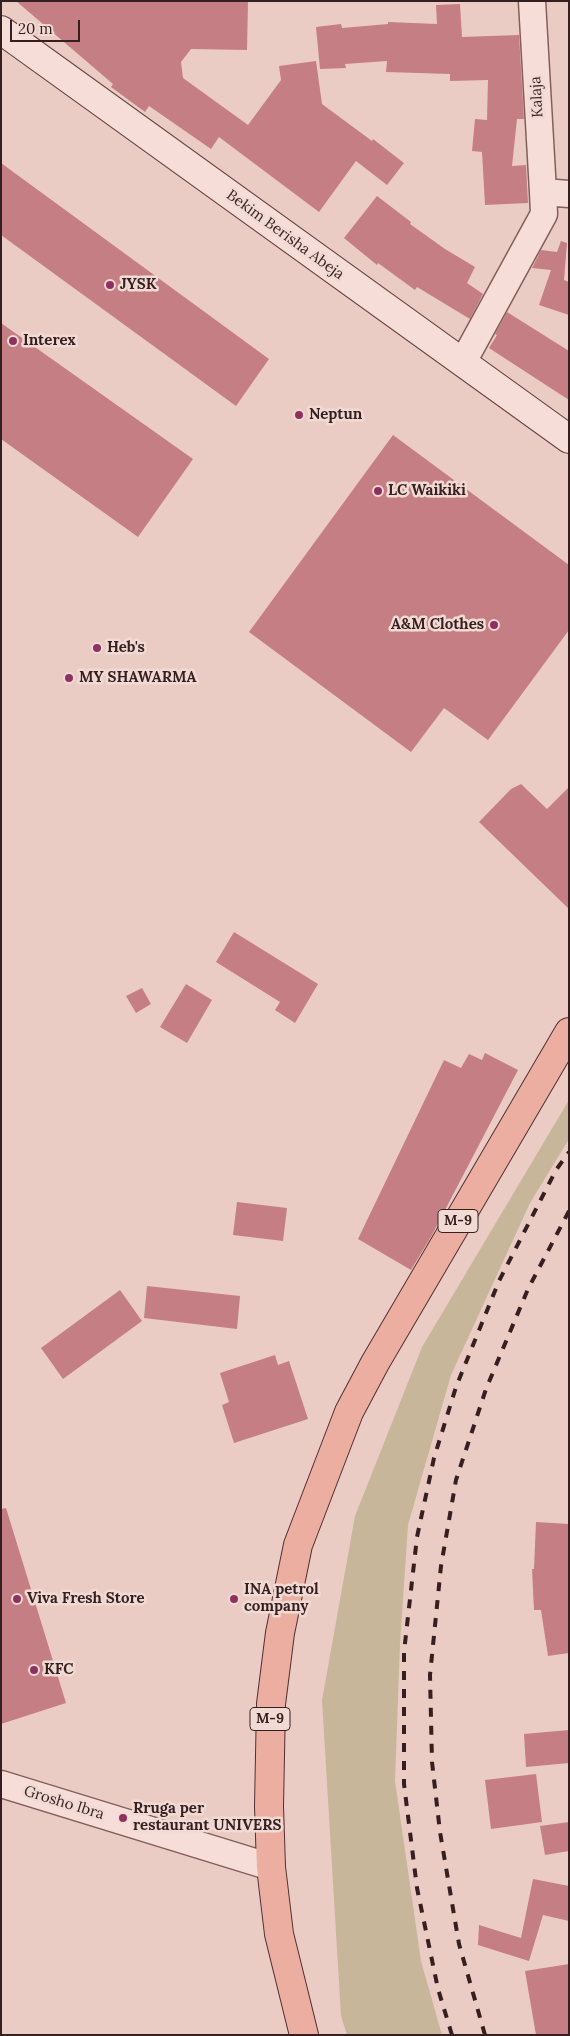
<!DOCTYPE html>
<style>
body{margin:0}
#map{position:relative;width:570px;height:2036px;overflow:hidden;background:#eaccc5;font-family:Lora,serif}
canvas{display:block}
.frame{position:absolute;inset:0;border:2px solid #351f20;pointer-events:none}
.scale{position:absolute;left:10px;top:20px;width:70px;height:22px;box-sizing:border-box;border:2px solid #351f20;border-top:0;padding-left:6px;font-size:15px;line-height:18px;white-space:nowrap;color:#351f20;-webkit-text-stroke:4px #f2dad4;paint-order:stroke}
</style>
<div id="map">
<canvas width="570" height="2036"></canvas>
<div class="frame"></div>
<div class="scale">20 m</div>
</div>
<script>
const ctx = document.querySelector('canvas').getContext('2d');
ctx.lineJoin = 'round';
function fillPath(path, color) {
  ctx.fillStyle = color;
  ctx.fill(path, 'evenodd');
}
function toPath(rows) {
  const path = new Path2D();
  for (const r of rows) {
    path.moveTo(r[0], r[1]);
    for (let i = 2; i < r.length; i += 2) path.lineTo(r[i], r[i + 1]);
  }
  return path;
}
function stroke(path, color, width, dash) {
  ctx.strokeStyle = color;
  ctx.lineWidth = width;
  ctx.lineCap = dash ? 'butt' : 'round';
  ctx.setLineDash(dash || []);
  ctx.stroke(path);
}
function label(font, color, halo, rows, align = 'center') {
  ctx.font = font + ' Lora,serif';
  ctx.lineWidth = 5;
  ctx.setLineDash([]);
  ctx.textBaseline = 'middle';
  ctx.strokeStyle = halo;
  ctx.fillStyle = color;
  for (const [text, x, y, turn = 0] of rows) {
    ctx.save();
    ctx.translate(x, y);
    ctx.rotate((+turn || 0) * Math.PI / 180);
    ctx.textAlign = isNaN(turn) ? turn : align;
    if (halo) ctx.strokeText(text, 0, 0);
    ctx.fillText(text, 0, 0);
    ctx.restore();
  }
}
fillPath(toPath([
 [569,1100,569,1139,530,1203,451,1375,408,1525,400,1644,395,1781,421,1961,442,2035,347,2035,341,2016,322,1700,355,1516,422,1347]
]), '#c8b69a');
fillPath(toPath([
 [16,1,248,1,247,50,191,49,181,62,183,78,248,125,281,80,279,66,316,61,322,104,372,141,373,139,404,163,387,185,356,161,319,212,219,137,211,149,149,106,145,112,111,87,113,84],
 [460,4,462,37,519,35,524,119,517,119,512,166,526,165,528,203,485,205,482,152,472,151,475,119,487,120,488,80,450,81,450,74,386,72,387,61,345,64,346,68,320,69,316,27,341,24,342,28,388,24,388,22,437,24,436,5],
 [1,163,269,359,236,406,1,235],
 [377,196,411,222,410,224,445,249,475,267,467,283,483,294,470,319,417,287,415,290,378,263,377,265,344,238],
 [561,241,567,243,564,280,569,282,569,315,539,305,551,270,532,268,541,250,557,252],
 [507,312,569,351,569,400,489,348,497,335,495,334],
 [1,323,193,459,138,537,1,439],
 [393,435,569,565,569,630,488,740,444,708,411,752,249,632],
 [521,784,547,809,569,787,569,909,479,822,511,789],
 [234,932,318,984,295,1023,275,1010,280,1002,216,962],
 [186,984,212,1000,187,1043,160,1027],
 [142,988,151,1004,136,1013,126,996],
 [485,1053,518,1070,432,1235,411,1270,358,1239,444,1060,461,1068,469,1054,482,1060],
 [237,1202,287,1208,283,1241,233,1235],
 [147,1286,240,1296,237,1329,144,1318],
 [120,1290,142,1321,63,1379,41,1348],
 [275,1355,278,1365,289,1361,308,1419,234,1443,222,1405,229,1402,220,1373],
 [6,1508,66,1703,1,1724,1,1509],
 [536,1522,569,1524,569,1653,548,1656,541,1610,534,1610,532,1569,534,1569],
 [569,1730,569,1763,526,1767,524,1734],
 [536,1774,542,1822,491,1829,485,1780],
 [569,1822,569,1851,545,1855,540,1826],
 [533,1879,569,1886,569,1921,543,1915,529,1961,478,1945,479,1925,521,1938],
 [569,1964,569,2035,536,2035,525,1971]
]), '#c57e84');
const street = toPath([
 [532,1,543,192,569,194],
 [463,362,544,214,543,192],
 [1,1784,271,1867]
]);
const secondary = toPath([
 [1,30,569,439]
]);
const primary = toPath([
 [304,2035,279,1934,271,1867,269,1806,271,1704,280,1633,298,1545,349,1412,375,1363,569,1032]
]);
stroke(street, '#845e5c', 29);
stroke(secondary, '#664040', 30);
stroke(primary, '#523031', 30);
stroke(street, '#f6ddd7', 26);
stroke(secondary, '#f6ddd7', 28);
stroke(primary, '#ebaea0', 28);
stroke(toPath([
 [452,2035,438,1989,417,1888,404,1784,404,1652,417,1537,434,1458,456,1387,499,1281,556,1170,569,1152],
 [485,2035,459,1944,440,1832,432,1762,430,1675,441,1566,456,1480,486,1389,528,1289,569,1211]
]), '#351f20', 4, [9, 9]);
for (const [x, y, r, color] of [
 [110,285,5,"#8e3160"],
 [13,341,5,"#8e3160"],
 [299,415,5,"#8e3160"],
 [378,491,5,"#8e3160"],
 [494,625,5,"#8e3160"],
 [97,648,5,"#8e3160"],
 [69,678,5,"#8e3160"],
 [17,1599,5,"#8e3160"],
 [234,1599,5,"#8e3160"],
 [34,1670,5,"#8e3160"],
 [123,1818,5,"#8e3160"]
]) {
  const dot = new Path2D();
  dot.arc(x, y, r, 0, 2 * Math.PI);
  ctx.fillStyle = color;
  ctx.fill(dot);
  stroke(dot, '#f2dad4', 2);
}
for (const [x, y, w] of [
 [458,1221,40],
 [270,1719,40]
]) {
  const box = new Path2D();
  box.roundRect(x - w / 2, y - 11.5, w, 23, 4);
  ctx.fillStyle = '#f2dad4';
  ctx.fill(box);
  stroke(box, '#351f20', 1);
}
label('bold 14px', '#351f20', null, [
 ["M-9",458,1221],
 ["M-9",270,1719]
]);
label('15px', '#351f20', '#f2dad4', [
 ["Kalaja",537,97,-93],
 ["Bekim Berisha Abeja",285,235,36],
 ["Grosho Ibra",64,1803,17]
]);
label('bold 15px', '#351f20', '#f2dad4', [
 ["JYSK",120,285],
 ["Interex",23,341],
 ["Neptun",309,415],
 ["LC Waikiki",388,491],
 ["A&M Clothes",484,625,"right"],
 ["Heb's",107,648],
 ["MY SHAWARMA",79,678],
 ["INA petrol",244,1590],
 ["company",244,1607],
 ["Viva Fresh Store",27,1599],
 ["KFC",44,1670],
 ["Rruga per",133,1809],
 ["restaurant UNIVERS",133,1826]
], 'left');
</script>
